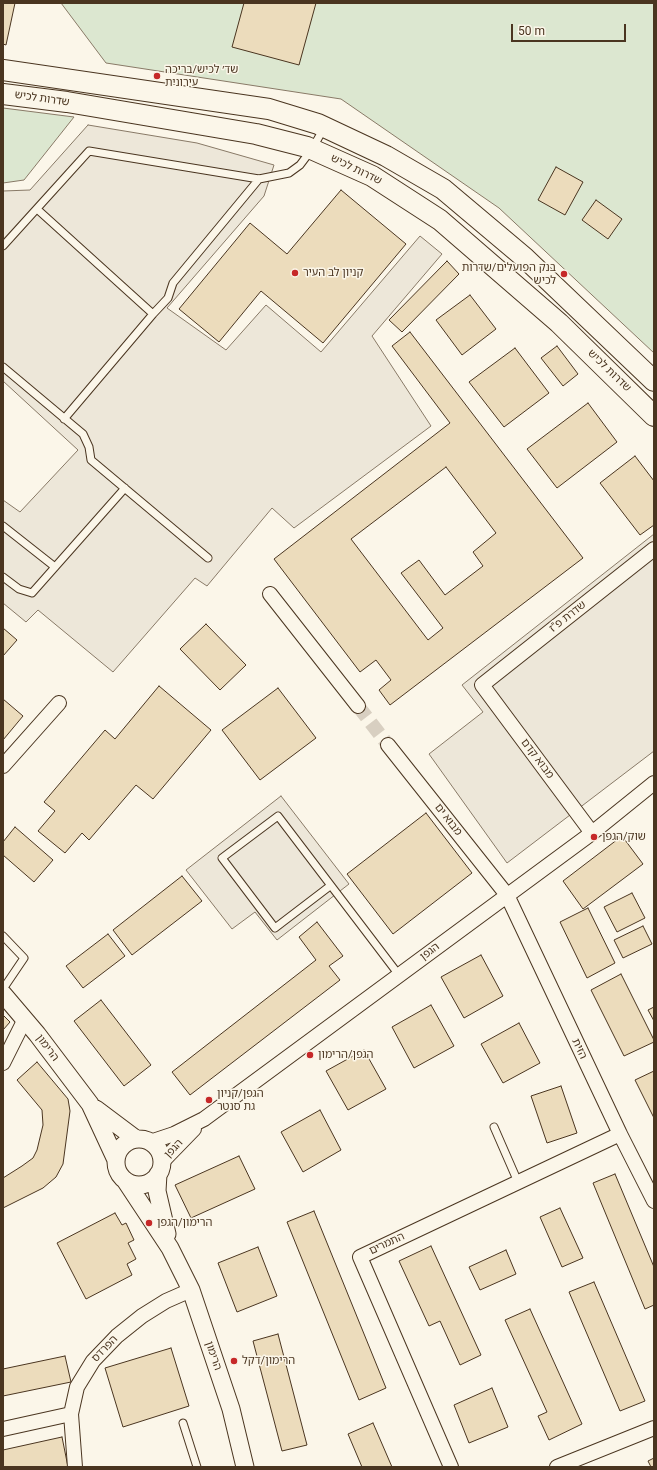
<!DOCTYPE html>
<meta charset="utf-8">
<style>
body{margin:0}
#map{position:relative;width:657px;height:1470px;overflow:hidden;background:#fbf6e9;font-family:Roboto,sans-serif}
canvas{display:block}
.frame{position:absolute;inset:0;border:4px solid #4a3520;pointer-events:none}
.scale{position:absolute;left:511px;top:24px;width:115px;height:18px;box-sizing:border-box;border:2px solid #4a3520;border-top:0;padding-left:5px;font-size:12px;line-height:14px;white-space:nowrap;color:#4a3520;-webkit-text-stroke:3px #fbf6e9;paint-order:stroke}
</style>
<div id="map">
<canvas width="657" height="1470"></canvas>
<div class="frame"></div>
<div class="scale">50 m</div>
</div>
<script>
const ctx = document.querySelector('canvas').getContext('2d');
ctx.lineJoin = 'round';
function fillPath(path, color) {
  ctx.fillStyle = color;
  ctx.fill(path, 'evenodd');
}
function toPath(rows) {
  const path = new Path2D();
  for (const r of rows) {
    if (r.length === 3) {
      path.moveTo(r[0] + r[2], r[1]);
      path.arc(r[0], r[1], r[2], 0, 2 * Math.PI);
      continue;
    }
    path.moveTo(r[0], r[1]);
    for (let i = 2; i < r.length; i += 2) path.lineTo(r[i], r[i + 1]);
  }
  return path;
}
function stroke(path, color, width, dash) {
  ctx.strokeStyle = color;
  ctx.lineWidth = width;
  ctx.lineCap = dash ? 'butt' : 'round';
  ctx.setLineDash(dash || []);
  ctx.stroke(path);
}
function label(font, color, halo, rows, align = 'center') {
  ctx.font = font + ' Roboto,"Noto Sans Hebrew",sans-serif';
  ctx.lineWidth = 3;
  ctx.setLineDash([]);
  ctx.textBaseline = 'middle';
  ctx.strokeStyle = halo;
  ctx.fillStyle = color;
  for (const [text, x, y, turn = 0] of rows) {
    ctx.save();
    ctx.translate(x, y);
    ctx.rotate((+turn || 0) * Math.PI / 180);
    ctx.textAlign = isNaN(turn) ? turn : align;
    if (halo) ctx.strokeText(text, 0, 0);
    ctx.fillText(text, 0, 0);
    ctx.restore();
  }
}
const green = toPath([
 [61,3,654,3,654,353,499,208,341,99,106,63,61,3],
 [3,108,74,117,24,180,3,183,3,108]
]);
fillPath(green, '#dce7d0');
stroke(green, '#887966', 1);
const parking = toPath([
 [88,125,197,143,274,165,264,196,167,308,226,350,266,305,321,352,420,236,442,254,372,336,431,426,294,528,272,508,207,586,195,578,113,672,38,610,26,622,3,603,3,500,20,512,78,450,3,381,3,191,30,190,88,125],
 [654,534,654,751,507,863,429,754,483,712,462,685,654,534],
 [281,796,349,884,277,940,255,912,232,929,186,870,281,796]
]);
fillPath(parking, '#ede7d9');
stroke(parking, '#887966', 1);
const building = toPath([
 [3,3,15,3,6,45,3,44,3,3],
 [244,3,316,3,299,65,232,47,244,3],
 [556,167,583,182,565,215,538,200,556,167],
 [341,190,406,244,323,343,261,291,219,342,179,309,250,223,287,254,341,190],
 [596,200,622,219,608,239,582,220,596,200],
 [447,261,459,274,402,332,389,320,447,261],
 [470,295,496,329,462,355,436,320,470,295],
 [410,332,583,558,390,705,379,690,391,680,376,660,360,672,274,559,450,423,392,346,410,332],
 [446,467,496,533,473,552,483,566,445,595,419,560,401,573,443,628,428,640,351,539,446,467],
 [557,346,578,374,563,386,541,358,557,346],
 [515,348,549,393,504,427,469,382,515,348],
 [588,403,617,442,557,488,527,449,588,403],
 [635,456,654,481,654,525,640,535,600,483,635,456],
 [206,624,246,665,220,690,180,649,206,624],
 [3,628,17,640,3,656,3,628],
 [159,686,211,730,153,799,136,785,89,840,82,833,65,853,38,831,55,811,44,802,105,730,115,739,159,686],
 [278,688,316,738,260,780,222,730,278,688],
 [3,699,23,716,3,740,3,699],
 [426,813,472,873,393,934,347,874,426,813],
 [15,827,53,860,34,882,3,855,3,842,15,827],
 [622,836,643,864,583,909,563,881,622,836],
 [182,876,202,901,132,955,113,930,182,876],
 [632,893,645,918,617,932,604,907,632,893],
 [588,908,615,963,587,978,560,922,588,908],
 [317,922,343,956,329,966,340,980,190,1095,172,1072,316,960,299,937,317,922],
 [643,926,652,944,623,958,614,940,643,926],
 [108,934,125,956,83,988,66,966,108,934],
 [481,955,503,996,464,1018,441,977,481,955],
 [621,974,654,1040,654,1042,624,1056,591,990,621,974],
 [101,1000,151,1065,124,1086,74,1021,101,1000],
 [431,1005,454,1046,414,1068,392,1027,431,1005],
 [654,1007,654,1021,648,1010,654,1007],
 [3,1015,10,1022,3,1030,3,1015],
 [519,1023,540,1063,503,1083,481,1044,519,1023],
 [364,1050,386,1089,348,1110,326,1071,364,1050],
 [37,1062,68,1099,70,1111,63,1164,56,1177,43,1188,3,1208,3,1178,22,1166,33,1158,37,1150,43,1125,42,1110,17,1080,37,1062],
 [654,1071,654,1118,635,1080,654,1071],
 [561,1086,577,1133,547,1143,531,1096,561,1086],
 [320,1110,341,1150,303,1172,281,1132,320,1110],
 [239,1156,255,1189,191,1218,175,1185,239,1156],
 [615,1174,654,1267,654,1305,645,1309,593,1183,615,1174],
 [560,1208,583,1258,562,1267,540,1217,560,1208],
 [314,1211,386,1388,359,1400,287,1222,314,1211],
 [115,1213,122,1225,126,1223,134,1240,128,1243,136,1259,127,1264,132,1275,86,1299,57,1243,115,1213],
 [431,1246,481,1355,460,1365,440,1321,429,1326,399,1261,431,1246],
 [258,1247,277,1296,237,1312,218,1263,258,1247],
 [506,1250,516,1274,480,1290,469,1267,506,1250],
 [594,1282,645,1401,620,1411,569,1292,594,1282],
 [530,1309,582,1424,549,1440,538,1416,547,1412,505,1320,530,1309],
 [278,1334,307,1445,282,1451,253,1341,278,1334],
 [171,1348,189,1406,123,1427,105,1368,171,1348],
 [65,1356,71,1382,3,1396,3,1369,65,1356],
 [492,1388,508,1427,469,1443,454,1405,492,1388],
 [373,1423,392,1467,362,1467,348,1434,373,1423],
 [62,1437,68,1467,3,1467,3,1450,62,1437],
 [654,1458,654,1467,651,1467,648,1461,654,1458]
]);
fillPath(building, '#ecdcbc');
stroke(building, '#4a3520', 1);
stroke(toPath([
 [358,706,388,745]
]), '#d8cfc1', 14, [14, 7]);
const service = toPath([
 [37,209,153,314],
 [3,246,89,151,259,179,289,173,300,165,312,149,324,128],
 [3,367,83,434,89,447,91,460,208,558],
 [64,419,153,314,168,298,173,283,259,179],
 [3,526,55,567],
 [3,577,19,589,32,593,125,488],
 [330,886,275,928,222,858,278,816,399,975],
 [3,936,24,958,3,989],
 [494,1127,518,1182],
 [183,1423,197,1467]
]);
const minor = toPath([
 [270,594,358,706],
 [388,745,507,895,620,1134,654,1201],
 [3,766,59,703],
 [592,833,482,685,654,549],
 [3,1063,25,1019],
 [150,1142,174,1134,204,1119,592,833,654,783],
 [161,1163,194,1129],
 [3,1429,71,1414],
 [75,1467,71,1414,77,1387,93,1361,117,1336,142,1316,166,1301,191,1290],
 [451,1467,360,1257,620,1134],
 [557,1467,654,1428]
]);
const tertiary = toPath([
 [3,994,37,1034,90,1104,116,1160],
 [96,1109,136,1139],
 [139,1162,23],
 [158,1174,157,1191,167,1234],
 [125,1180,170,1248,191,1290,231,1409,245,1467]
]);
const secondary = toPath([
 [3,70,269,109,318,124,386,156,443,189,525,258,654,381],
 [3,94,67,102,256,134,307,147,372,176,440,220,559,323,654,416]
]);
stroke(service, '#4a3520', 9);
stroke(minor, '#4a3520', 16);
stroke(tertiary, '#4a3520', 19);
stroke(secondary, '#4a3520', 22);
stroke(service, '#fbf6e9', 7);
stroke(minor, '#fbf6e9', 14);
stroke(tertiary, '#fbf6e9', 17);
stroke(secondary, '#fbf6e9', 20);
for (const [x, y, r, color] of [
 [157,76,4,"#c62828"],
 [295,273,4,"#c62828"],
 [564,274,4,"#c62828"],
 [594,837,4,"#c62828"],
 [310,1055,4,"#c62828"],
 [209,1100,4,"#c62828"],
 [149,1223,4,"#c62828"],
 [234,1361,4,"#c62828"]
]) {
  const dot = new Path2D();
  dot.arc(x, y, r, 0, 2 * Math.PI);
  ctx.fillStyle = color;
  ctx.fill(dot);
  stroke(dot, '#fbf6e9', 1.5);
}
label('11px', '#4a3520', '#fbf6e9', [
 ["שד׳ לכיש/בריכה",165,70],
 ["עירונית",165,83],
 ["בנק הפועלים/שדרות",556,268,"right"],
 ["לכיש",556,281,"right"],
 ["קניון לב העיר",303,273],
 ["שוק/הגפן",602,837],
 ["הגפן/הרימון",318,1055],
 ["הגפן/קניון",217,1094],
 ["גת סנטר",217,1107],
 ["הרימון/הגפן",157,1223],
 ["הרימון/דקל",242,1361]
], 'left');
label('11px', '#4a3520', '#fbf6e9', [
 ["שדרות לכיש",42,99,8],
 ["שדרות לכיש",356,170,26],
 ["שדרות לכיש",609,371,44],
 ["שדרת פ\"ז",568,617,-38],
 ["מבוא קדם",537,759,53],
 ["מבוא ים",448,820,52],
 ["הגפן",430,952,-37],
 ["הרימון",47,1048,53],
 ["הזית",579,1049,65],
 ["הגפן",174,1149,-47],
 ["התמרים",387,1244,-25],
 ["הפרדס",105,1349,-46],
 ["הרימון",213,1356,71]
]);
</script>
